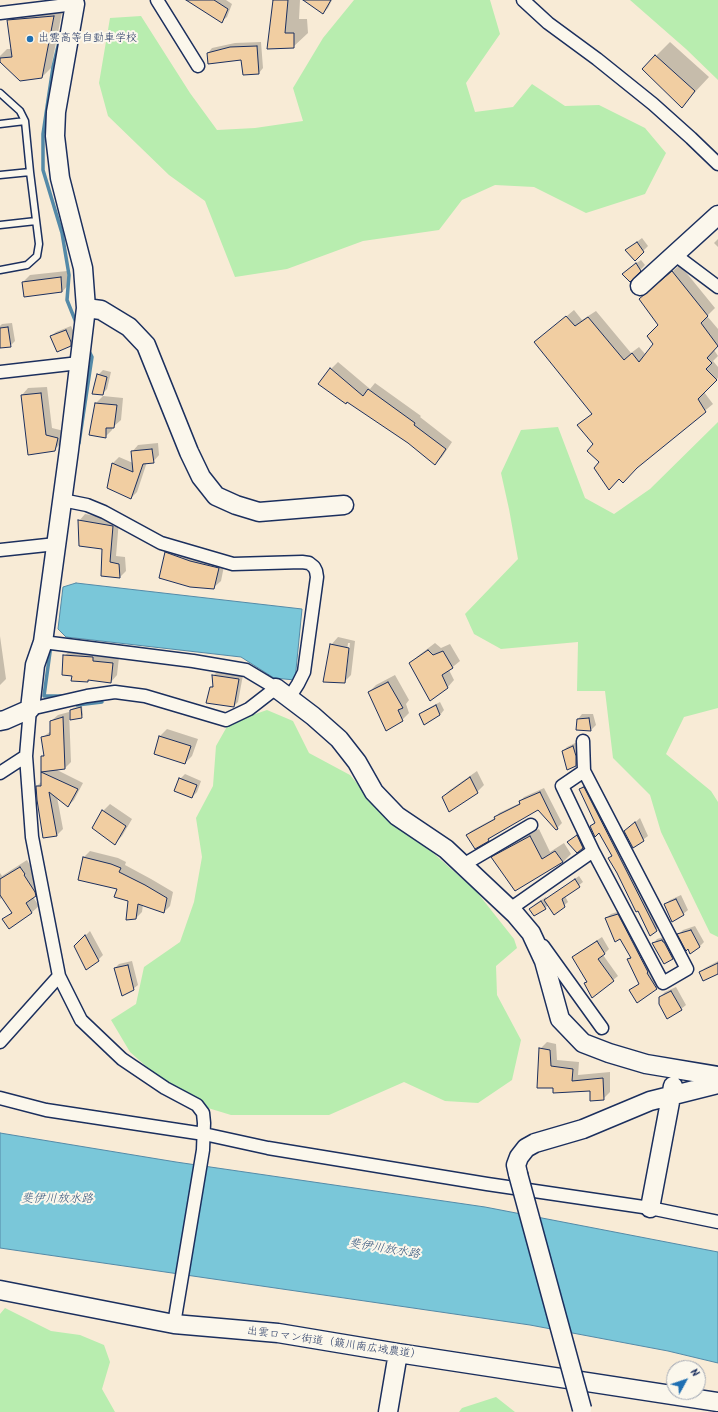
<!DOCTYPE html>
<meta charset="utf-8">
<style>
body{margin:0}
#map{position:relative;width:718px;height:1412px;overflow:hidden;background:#f8ebd6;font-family:Kalam,sans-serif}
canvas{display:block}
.north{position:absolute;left:666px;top:1360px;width:40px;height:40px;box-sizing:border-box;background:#fbf7ec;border:1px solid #a1a7b3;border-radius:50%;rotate:50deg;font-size:11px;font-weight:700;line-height:16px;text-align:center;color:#1b2f5e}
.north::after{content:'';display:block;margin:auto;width:14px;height:18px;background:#1f6fb2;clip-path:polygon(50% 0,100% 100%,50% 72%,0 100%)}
</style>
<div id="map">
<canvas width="718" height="1412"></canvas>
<div class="north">N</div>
</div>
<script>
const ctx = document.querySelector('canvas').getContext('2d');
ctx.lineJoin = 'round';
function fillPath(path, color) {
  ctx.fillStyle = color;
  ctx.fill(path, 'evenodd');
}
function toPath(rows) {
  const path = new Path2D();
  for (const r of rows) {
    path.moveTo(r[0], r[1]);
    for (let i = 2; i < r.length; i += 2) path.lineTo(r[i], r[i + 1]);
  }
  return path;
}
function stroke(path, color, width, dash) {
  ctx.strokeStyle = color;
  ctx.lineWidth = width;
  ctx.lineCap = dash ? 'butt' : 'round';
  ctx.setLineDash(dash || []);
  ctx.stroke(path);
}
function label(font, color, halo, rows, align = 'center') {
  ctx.font = font + ' Kalam,"Klee One",sans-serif';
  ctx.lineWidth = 4;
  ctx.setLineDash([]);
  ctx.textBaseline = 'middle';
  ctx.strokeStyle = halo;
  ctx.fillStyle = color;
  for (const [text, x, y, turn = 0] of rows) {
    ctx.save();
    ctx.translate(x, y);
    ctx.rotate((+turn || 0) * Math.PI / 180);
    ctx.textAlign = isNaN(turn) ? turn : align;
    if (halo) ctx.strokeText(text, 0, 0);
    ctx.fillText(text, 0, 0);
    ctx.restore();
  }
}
fillPath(toPath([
 [354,0,490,0,500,34,466,83,475,112,513,107,532,84,565,106,599,105,645,128,666,153,645,194,586,213,534,187,495,185,462,200,439,230,363,241,287,269,235,277,205,201,169,175,108,116,99,83,110,18,141,16,190,93,217,130,255,128,303,121,293,88,323,38],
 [630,0,718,0,718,80,686,49],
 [718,422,718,708,684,717,666,754,711,791,718,802,718,937,710,933,661,832,650,795,613,758,605,691,577,691,578,642,501,649,474,634,465,614,518,559,509,509,501,473,521,430,558,427,585,498,614,514,650,489],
 [267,710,293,721,309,753,350,775,391,824,432,852,476,891,514,939,517,948,496,966,497,995,521,1040,512,1080,478,1103,445,1101,404,1082,329,1115,231,1115,185,1101,130,1052,111,1020,136,1004,144,967,180,942,194,902,202,857,196,818,213,786,216,746,229,723],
 [5,1308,51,1331,80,1335,104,1345,110,1362,102,1389,115,1412,0,1412,0,1314],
 [496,1397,515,1412,459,1412,462,1408]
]), '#b8edaf');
const water = toPath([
 [76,583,302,609,295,680,274,678,241,657,66,637,58,629,63,587,76,583],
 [0,1133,176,1162,485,1207,718,1252,718,1363,668,1351,530,1325,0,1248,0,1133]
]);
fillPath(water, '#7ac7d9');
stroke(water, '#548aa8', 1);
fillPath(toPath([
 [188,0,226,0,232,4,227,17,222,21],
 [274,0,300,0,299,19,307,19,308,33,293,47,268,48],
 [305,0,332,0,328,8,323,13],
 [63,7,51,68,42,77,0,60,0,56,7,49,12,49,8,21,18,11],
 [261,42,263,68,259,73,242,59,208,53,212,48,235,43],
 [670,42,709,77,682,106,643,69],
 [642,238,648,246,635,259,626,250],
 [718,239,718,247,714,243],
 [641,260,645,265,630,281,628,269],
 [680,265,715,308,707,316,718,329,718,345,714,350,718,356,713,361,718,367,718,378,704,392,713,404,638,466,600,462,594,444,579,425,593,413,543,336,574,310,582,320,596,311,631,353,639,347,646,355,654,344,660,325,647,293],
 [67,271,69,284,62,292,25,296,23,282,30,275],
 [12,323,15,341,10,346,0,345,0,326,2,324],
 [71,326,76,337,75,340,70,345,51,336,56,332],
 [338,362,370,389,375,383,421,416,420,417,452,442,442,457,435,464,331,369],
 [103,370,111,372,107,389,102,394,98,375],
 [47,387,52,428,64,431,61,443,54,450,22,395,28,388],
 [103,396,123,398,121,420,113,427,112,430,105,437,96,403],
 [158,443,159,455,153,462,147,462,137,492,131,498,108,487,113,463,119,457,133,463,132,452,138,445],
 [85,514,119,520,116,556,125,557,126,571,120,577,102,575,103,548,79,521],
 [173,545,225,561,221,581,213,588,166,553],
 [0,636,6,679,0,685],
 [338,637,355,641,351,675,344,682,331,645],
 [348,643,350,643,346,676,344,676],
 [435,643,441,648,450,644,460,661,449,670,454,680,447,688,410,664,418,656],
 [71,650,99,651,99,655,119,657,117,675,111,682,89,679,88,681,73,675,64,656],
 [217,672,243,675,238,702,234,706,211,687,214,684,213,676],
 [395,675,409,700,406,704,409,713,402,720,369,692,376,685],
 [440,702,444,710,440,715,421,714,425,710],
 [82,706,83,715,81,717,71,710,73,708],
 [69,712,71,762,65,768,55,769,83,783,74,800,68,806,57,797,63,829,57,835,37,786,42,781,42,756,45,754,43,737,51,731,51,721,58,715],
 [582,714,593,714,596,725,591,730,577,729,578,719],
 [167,729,198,739,192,756,185,763,155,753,160,736],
 [577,742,580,761,576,765,563,751,567,747],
 [477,771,484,785,477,792,443,797,450,790],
 [185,774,201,781,197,792,192,797,180,779],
 [584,785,661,925,650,934,609,858,612,855,599,832,591,826,596,821,580,789],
 [544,788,562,823,556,829,538,809,494,835,488,840,467,835,471,831,495,818,499,813,520,803,520,801,524,797],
 [110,804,132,819,122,836,115,843,103,811],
 [640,818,648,836,633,847,630,827],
 [539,829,550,852,564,843,571,854,563,862,515,889,492,857,500,849],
 [582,831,587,843,583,848,568,842],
 [90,851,118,858,126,862,125,865,151,879,173,892,170,906,164,912,143,904,142,912,136,918,129,900,118,888,84,857],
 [27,860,31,867,30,868,42,885,43,888,33,897,39,906,31,913,4,920,12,912,3,897,0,899,0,873,2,876],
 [579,876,583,882,565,896,568,902,554,914,548,905,545,908,531,909,535,904,546,897,547,899],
 [681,895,688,910,683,914,665,904,670,900],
 [623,910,661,984,656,989,630,990,640,983,628,959,631,956,621,938,606,918,611,914],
 [695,926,704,942,699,947,688,948,679,934,683,930],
 [90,931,103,955,98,960,75,946],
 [667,936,677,953,665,963,653,944,657,939],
 [602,937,609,949,603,955,618,976,592,997,588,981,573,957,578,953],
 [132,961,138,985,133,989,115,968,119,964],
 [718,961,718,973,700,972,705,968],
 [676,987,686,1005,681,1009,660,997,665,992],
 [547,1042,556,1044,557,1060,579,1062,578,1075,610,1072,610,1092,603,1099,591,1090,553,1087,540,1049]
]), '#0003');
stroke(toPath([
 [61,34,53,67,43,134,43,170,62,233,69,275,67,300,77,325],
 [79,443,92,357,88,349],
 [51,645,44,696,64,696],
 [73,702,77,705,102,702]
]), '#548aa8', 3.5);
const building = toPath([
 [186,0,214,0,228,9,222,23,186,0],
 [273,0,288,0,285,33,294,33,294,48,267,49,273,0],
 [303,0,331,0,323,14,303,0],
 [54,16,42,78,20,81,0,62,0,58,12,57,7,20,54,16],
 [257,46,259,74,243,75,241,60,208,64,207,53,230,47,257,46],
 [655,55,695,91,682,108,642,69,655,55],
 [637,242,644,252,635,261,625,250,637,242],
 [636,263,641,271,630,282,622,274,636,263],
 [672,271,708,316,701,323,718,346,707,358,712,363,706,369,717,380,698,399,706,412,637,468,623,483,619,479,609,490,594,468,599,462,587,451,593,444,577,425,592,414,534,342,566,316,575,326,588,317,624,360,632,353,639,362,653,344,647,336,658,325,639,299,672,271],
 [61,277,62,292,24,297,22,282,61,277],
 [8,327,11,347,0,348,0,328,8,327],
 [66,330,71,342,71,346,57,352,50,336,66,330],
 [330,368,363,396,368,389,415,423,414,425,446,449,435,465,408,443,347,402,346,404,318,384,330,368],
 [97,374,107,377,103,395,92,394,97,374],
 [41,393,46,435,58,438,55,451,28,455,21,395,41,393],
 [95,403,117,405,114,428,106,428,106,438,89,435,95,403],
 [152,449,154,463,143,464,131,499,107,488,112,463,133,472,131,451,152,449],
 [78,520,113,526,110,562,119,564,120,578,101,576,102,549,79,546,78,520],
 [165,552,190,561,219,568,214,589,190,587,159,578,165,552],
 [330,644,349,648,345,683,323,682,330,644],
 [428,650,433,655,443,651,453,668,442,675,448,688,430,701,409,663,428,650],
 [63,655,93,657,93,661,113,663,111,683,88,680,88,682,71,681,72,676,62,675,63,655],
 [212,675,239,679,234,707,206,703,210,687,213,687,212,675],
 [388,682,403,708,398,710,403,721,386,731,368,692,388,682],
 [436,705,440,715,424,725,419,714,436,705],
 [81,707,82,718,70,720,70,710,81,707],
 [63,717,65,769,41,772,78,789,68,807,49,792,57,836,43,838,37,800,36,786,41,786,41,756,44,756,41,737,50,735,50,721,63,717],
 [589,718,591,731,576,730,577,719,589,718],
 [159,736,191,746,185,764,154,754,159,736],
 [573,746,576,756,576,766,567,770,562,751,573,746],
 [470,777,478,793,449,812,442,797,470,777],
 [179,778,197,785,192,798,174,791,179,778],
 [584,787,657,931,650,936,638,911,636,912,617,873,608,858,612,856,599,833,595,837,590,826,595,823,579,789,584,787],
 [540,792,558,829,556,830,538,810,488,839,489,841,475,849,466,835,495,819,494,817,520,804,519,801,540,792],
 [102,810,126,826,115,845,92,828,102,810],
 [635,822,644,841,633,848,624,831,635,822],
 [577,835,583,848,577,853,567,842,577,835],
 [530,836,542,859,555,851,563,862,515,891,491,857,530,836],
 [83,857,111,864,121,868,119,872,145,885,167,898,164,913,138,904,136,919,126,920,128,901,114,897,117,889,78,880,83,857],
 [20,867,25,874,24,875,35,892,36,896,26,903,32,913,9,929,2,919,12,913,0,895,0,879,20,867],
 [575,879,580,887,562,899,565,907,554,915,544,900,575,879],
 [676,899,684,915,672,922,664,904,676,899],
 [541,901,546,909,534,916,529,909,541,901],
 [618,914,648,972,647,973,657,989,637,1003,629,990,639,984,627,959,631,958,620,939,615,942,605,918,618,914],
 [691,930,700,947,690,954,688,949,686,951,677,934,691,930],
 [85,935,99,961,86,970,74,946,85,935],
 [662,940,663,942,664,942,673,959,664,964,652,943,662,940],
 [597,941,605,954,598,959,614,981,592,998,584,983,587,982,572,957,597,941],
 [718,963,718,974,703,981,699,972,718,963],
 [128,965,134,990,122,996,114,968,128,965],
 [671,991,682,1010,667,1019,659,1004,659,997,671,991],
 [539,1048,550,1050,551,1066,573,1069,572,1081,603,1078,604,1100,590,1101,590,1091,553,1093,553,1088,537,1088,539,1048]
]);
fillPath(building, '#f1cea2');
stroke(building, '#1b2f5e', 1);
const lane = toPath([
 [0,93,20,111,25,121,30,172,39,244,37,256,27,265,0,270],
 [0,124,25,121],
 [0,175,30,172],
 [0,225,36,221]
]);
const street = toPath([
 [157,0,198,66],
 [523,0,548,23,597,59,653,104,691,138,718,164],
 [0,13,75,4,77,0],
 [674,254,718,287],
 [0,372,79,363],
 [62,500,87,505,104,512,161,543,233,564,302,562,309,563,314,567,316,571,317,577,304,672,298,684,289,698],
 [0,550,56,544],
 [43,642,193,661,246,670,276,688,249,709,226,720,145,696,115,692,87,696,30,709,26,756,32,837,59,976,81,1020,122,1059,165,1088,197,1105,203,1113,204,1123,203,1150,174,1324],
 [584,771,687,969,663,983,593,851],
 [0,773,26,756],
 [463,865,531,825],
 [510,909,593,851,562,786,584,771,583,741],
 [543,946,602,1028],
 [0,1042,59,976],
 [0,1098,46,1110,204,1134,268,1148,487,1184,650,1208,718,1222]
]);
const secondary = toPath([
 [640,286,718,215],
 [86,308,101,310,129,327,146,345,189,452,201,477,216,496,236,505,259,512,344,505],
 [276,688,313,716,339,739,357,762,374,792,397,816,446,849,515,914,531,933,544,961,560,1019,583,1043,609,1053,646,1064,718,1076],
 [0,721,5,720,30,709,35,665,43,642,69,450,86,308,83,268,60,178,55,136,56,112,75,4],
 [518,1174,516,1165,519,1157,526,1148,535,1143,583,1129,650,1101,718,1084],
 [650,1208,673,1086],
 [0,1290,174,1324,278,1333,398,1353,718,1402],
 [388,1412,398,1353]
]);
stroke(lane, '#1b2f5e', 9);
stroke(street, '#1b2f5e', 15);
stroke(secondary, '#1b2f5e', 21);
stroke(lane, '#fbf7ec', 6);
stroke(street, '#fbf7ec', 12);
stroke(secondary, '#fbf7ec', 18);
const secondaryBridge = toPath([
 [518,1174,582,1409]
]);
stroke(secondaryBridge, '#1b2f5e', 21, []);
stroke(secondaryBridge, '#fbf7ec', 18);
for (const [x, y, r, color] of [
 [30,39,4,"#1f6fb2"]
]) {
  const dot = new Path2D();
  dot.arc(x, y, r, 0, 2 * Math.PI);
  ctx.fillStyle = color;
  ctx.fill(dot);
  stroke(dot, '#fbf7ec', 1.5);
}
label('11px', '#1b2f5e', '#fbf7ec', [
 ["出雲高等自動車学校",38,39]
], 'left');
label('11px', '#1b2f5e', '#fbf7ec', [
 ["出雲ロマン街道（簸川南広域農道）",334,1344,8]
]);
label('italic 12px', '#33557d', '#fbf7ec', [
 ["斐伊川放水路",57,1200],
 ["斐伊川放水路",384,1250,9]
]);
</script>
